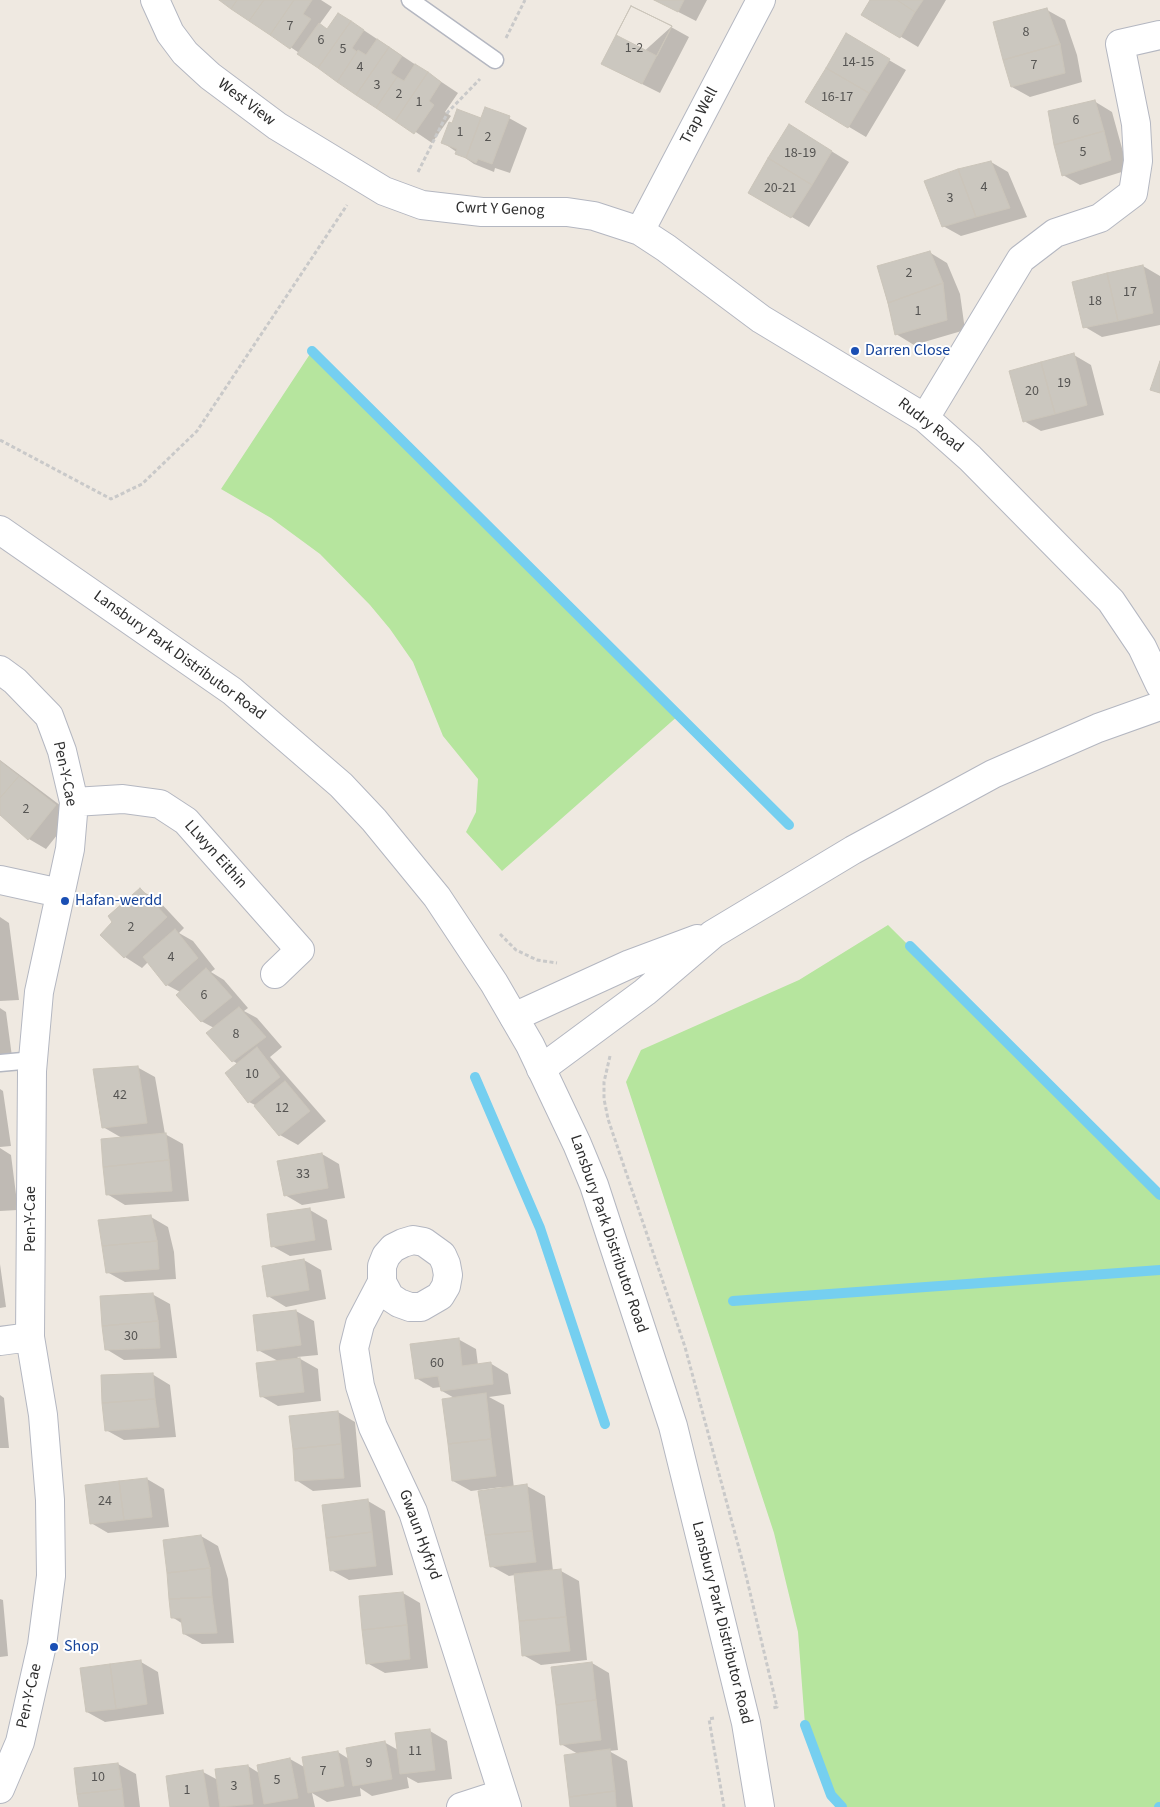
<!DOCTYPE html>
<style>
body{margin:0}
canvas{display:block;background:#efe9e1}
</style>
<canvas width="1160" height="1807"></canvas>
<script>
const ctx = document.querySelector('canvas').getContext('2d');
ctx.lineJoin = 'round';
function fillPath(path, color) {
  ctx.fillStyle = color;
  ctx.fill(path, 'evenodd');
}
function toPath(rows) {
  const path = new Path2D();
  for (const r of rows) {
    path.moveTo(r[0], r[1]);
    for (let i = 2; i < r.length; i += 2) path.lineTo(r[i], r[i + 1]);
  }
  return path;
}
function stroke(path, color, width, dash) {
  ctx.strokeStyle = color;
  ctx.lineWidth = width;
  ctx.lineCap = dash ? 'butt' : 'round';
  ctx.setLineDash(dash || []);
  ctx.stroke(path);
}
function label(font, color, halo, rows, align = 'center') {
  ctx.font = font + ' "Source Sans 3",sans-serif';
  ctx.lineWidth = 4;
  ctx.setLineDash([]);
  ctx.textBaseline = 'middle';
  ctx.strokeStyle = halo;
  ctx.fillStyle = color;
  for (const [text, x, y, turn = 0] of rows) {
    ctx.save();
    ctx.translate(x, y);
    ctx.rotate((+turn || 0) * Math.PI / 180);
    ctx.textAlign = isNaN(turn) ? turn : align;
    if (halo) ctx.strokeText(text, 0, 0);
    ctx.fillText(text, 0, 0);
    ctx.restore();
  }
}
fillPath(toPath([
 [312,351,679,715,502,871,466,832,476,812,478,779,443,736,413,662,390,629,370,605,320,554,271,518,221,489],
 [888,925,1160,1195,1160,1807,842,1807,831,1795,805,1725,798,1632,774,1533,626,1082,641,1050,799,980]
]), '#b6e59e');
fillPath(toPath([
 [221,0,321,0,332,7,319,25,328,30,356,25,458,93,445,112,451,116,432,143],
 [655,0,707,0,696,21],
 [871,0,946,0,918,47,863,14],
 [1047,10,1065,20,1077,55,1082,82,1030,97,1012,87],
 [671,27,689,37,660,93,620,73],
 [846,35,906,70,866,137,807,102],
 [1094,101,1112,112,1128,170,1080,185,1063,175],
 [509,118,527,128,510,173,495,168,494,172,474,164,442,142,482,120],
 [807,136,849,162,809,227,749,192],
 [991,162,1008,172,1027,217,961,236,943,226],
 [929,252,947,263,960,294,965,330,914,345,896,334,878,267],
 [1143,266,1160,276,1160,325,1102,337,1085,327],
 [1074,355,1091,365,1104,415,1041,431,1024,421],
 [0,760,73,815,46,849,29,839,0,814],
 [140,890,158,900,184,928,179,933,193,941,215,969,211,972,224,980,248,1008,244,1011,257,1018,282,1047,270,1057,326,1121,298,1145,280,1135,255,1105,249,1102,238,1064,233,1061,214,1028,201,1021,180,992,167,985,148,962,142,968,125,957],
 [0,917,9,923,19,1000,0,1001],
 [0,1008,6,1012,13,1064,0,1065],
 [137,1067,155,1077,165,1134,183,1144,189,1201,125,1205,107,1194,122,1138,103,1127],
 [0,1089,3,1091,11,1146,0,1147],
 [0,1148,11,1155,18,1210,0,1211],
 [322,1154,339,1164,345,1198,302,1205,285,1195],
 [310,1210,327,1220,332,1250,290,1256,272,1246],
 [151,1217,168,1227,174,1252,176,1279,125,1282,107,1272],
 [304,1260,321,1270,326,1299,286,1307,268,1296],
 [0,1264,6,1307,0,1308],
 [152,1294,170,1304,177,1358,124,1360,106,1349],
 [296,1311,314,1321,318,1355,297,1357,318,1369,321,1401,278,1406,261,1396,278,1361,258,1350],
 [458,1339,476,1349,478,1365,490,1363,508,1374,511,1394,489,1397,504,1405,514,1488,527,1486,545,1496,553,1571,561,1571,579,1581,587,1660,541,1665,523,1655,515,1575,509,1576,491,1566,502,1487,471,1491,453,1481,456,1399,442,1391,441,1387,433,1388,416,1378],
 [152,1374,170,1385,176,1437,124,1440,106,1430],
 [0,1395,4,1398,9,1448,0,1448],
 [338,1412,355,1422,361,1487,313,1491,296,1480],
 [147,1479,164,1489,169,1527,108,1533,91,1523],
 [368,1501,385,1511,393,1575,349,1580,331,1570],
 [201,1536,218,1546,228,1579,234,1643,202,1644,184,1634,183,1624,172,1617],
 [403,1593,420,1603,428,1668,385,1673,367,1663],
 [0,1599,3,1600,8,1656,0,1657],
 [141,1662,158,1672,164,1714,105,1722,87,1712],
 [592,1663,609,1673,618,1750,609,1751,627,1761,633,1807,572,1807,578,1754,561,1744],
 [430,1731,447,1741,452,1779,418,1783,407,1777,409,1788,372,1796,360,1788,361,1796,327,1802,312,1793,315,1807,171,1807,203,1772,218,1780,248,1766,259,1773,290,1759,306,1768,338,1752,349,1759,384,1742,398,1750],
 [118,1764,136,1774,140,1807,80,1807]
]), '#0003');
stroke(toPath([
 [312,351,789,825],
 [910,946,1160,1195],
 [475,1077,540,1228,605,1424],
 [733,1301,1160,1270],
 [805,1725,831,1795,842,1807],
 [1159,1807,1160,1807]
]), '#75cff0', 10);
const building = toPath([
 [219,0,237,0,231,9,219,0],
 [237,0,264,0,249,21,231,9,237,0],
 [264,0,294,0,270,35,249,21,264,0],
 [294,0,312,0,303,14,311,19,290,49,270,35,294,0],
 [654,0,684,0,678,12,654,0],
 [870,0,897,0,915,12,900,38,861,15,870,0],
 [897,0,923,0,915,12,897,0],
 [631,6,672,26,642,84,601,64,631,6],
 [631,6,672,26,657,56,616,35,631,6],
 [1047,8,1060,44,1003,60,993,22,1047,8],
 [338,13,351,21,318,68,297,54,319,23,327,29,338,13],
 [351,21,364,30,352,48,357,52,337,82,318,68,351,21],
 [846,33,890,59,869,93,826,68,846,33],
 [377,39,389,47,356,95,337,82,358,50,366,55,377,39],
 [1060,44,1065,73,1011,87,1003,60,1060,44],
 [389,47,402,56,391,73,397,77,376,108,356,95,389,47],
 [415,64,428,72,395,121,376,108,397,77,404,81,415,64],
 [826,68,869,93,848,128,805,102,826,68],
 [428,72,441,82,429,101,434,105,414,134,395,121,428,72],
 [1095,100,1104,131,1054,145,1048,111,1095,100],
 [485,107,510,116,492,164,478,159,476,163,466,158,485,107],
 [457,109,481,118,466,158,455,154,457,149,441,143,449,122,452,123,457,109],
 [789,124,832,151,812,185,768,158,789,124],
 [1104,131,1111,160,1062,176,1054,145,1104,131],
 [768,158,812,185,791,218,748,193,768,158],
 [991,161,1010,208,976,217,958,169,991,161],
 [958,169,976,217,942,227,924,181,958,169],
 [930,251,943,283,888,303,877,266,930,251],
 [1143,265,1153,313,1118,321,1107,273,1143,265],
 [1107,273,1118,321,1083,328,1072,282,1107,273],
 [943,283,947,320,895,335,888,303,943,283],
 [1074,353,1087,405,1055,414,1041,362,1074,353],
 [1160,361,1160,393,1150,390,1160,361],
 [1041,362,1055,414,1023,422,1009,371,1041,362],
 [0,761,19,776,0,798,0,761],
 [19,776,56,805,28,840,0,815,0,798,19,776],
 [140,888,167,917,124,958,100,935,112,922,108,916,140,888],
 [175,929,198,958,166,986,143,957,175,929],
 [206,968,232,997,201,1022,176,995,206,968],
 [239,1007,266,1037,232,1062,206,1033,239,1007],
 [257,1047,280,1077,248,1103,225,1073,257,1047],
 [138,1066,147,1123,102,1128,93,1069,138,1066],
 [285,1081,310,1111,279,1136,254,1106,285,1081],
 [166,1133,169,1160,103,1167,101,1139,166,1133],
 [322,1153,328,1188,284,1196,277,1161,322,1153],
 [169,1160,172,1191,106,1195,103,1167,169,1160],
 [310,1208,315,1240,271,1247,267,1214,310,1208],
 [151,1215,157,1241,102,1246,98,1220,151,1215],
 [157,1241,159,1269,106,1273,102,1246,157,1241],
 [304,1259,309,1290,267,1297,262,1266,304,1259],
 [153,1293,158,1321,102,1326,100,1296,153,1293],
 [296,1310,301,1345,257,1351,253,1315,296,1310],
 [158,1321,160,1348,105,1350,102,1326,158,1321],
 [459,1338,462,1366,491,1362,493,1384,441,1391,438,1376,415,1379,410,1344,459,1338],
 [300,1358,304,1392,260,1397,256,1363,300,1358],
 [153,1373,155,1399,102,1403,101,1375,153,1373],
 [486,1393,491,1439,448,1444,442,1399,486,1393],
 [155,1399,159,1427,105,1431,102,1403,155,1399],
 [338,1411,341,1444,293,1449,289,1416,338,1411],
 [491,1439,496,1476,452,1481,448,1444,491,1439],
 [341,1444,344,1478,295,1481,293,1449,341,1444],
 [147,1478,152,1517,124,1520,119,1481,147,1478],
 [119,1481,124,1520,90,1524,85,1485,119,1481],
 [527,1484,532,1531,485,1535,478,1491,527,1484],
 [368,1499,372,1532,326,1538,322,1505,368,1499],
 [532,1531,536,1562,490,1567,485,1535,532,1531],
 [372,1532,376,1566,330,1571,326,1538,372,1532],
 [201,1535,210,1568,167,1573,163,1540,201,1535],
 [210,1568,212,1597,169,1599,167,1573,210,1568],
 [561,1569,566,1617,519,1621,514,1574,561,1569],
 [403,1592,407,1625,362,1630,359,1596,403,1592],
 [212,1597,217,1633,183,1634,181,1618,171,1618,169,1599,212,1597],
 [566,1617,570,1651,522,1656,519,1621,566,1617],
 [407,1625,410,1659,366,1664,362,1630,407,1625],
 [141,1660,147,1704,116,1709,110,1664,141,1660],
 [592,1662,596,1700,556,1705,551,1667,592,1662],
 [110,1664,116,1709,86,1712,80,1668,110,1664],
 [596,1700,601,1740,560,1745,556,1705,596,1700],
 [430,1729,435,1770,400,1774,395,1733,430,1729],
 [385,1741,392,1779,353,1786,346,1748,385,1741],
 [610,1749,615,1791,569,1797,564,1755,610,1749],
 [338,1751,344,1786,308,1793,302,1757,338,1751],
 [290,1758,298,1798,264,1804,257,1765,290,1758],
 [118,1763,122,1789,77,1794,74,1768,118,1763],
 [248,1765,253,1804,220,1807,215,1769,248,1765],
 [203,1770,209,1807,170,1807,166,1776,203,1770],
 [122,1789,124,1807,79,1807,77,1794,122,1789],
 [615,1791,616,1807,570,1807,569,1797,615,1791]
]);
fillPath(building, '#cbc7bf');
stroke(building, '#cbc5ba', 1);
const service = toPath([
 [410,0,495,60],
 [0,1063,33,1060]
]);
const minor = toPath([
 [155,0,170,33,185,53,210,76,277,126,384,191,422,205,482,212,567,212,594,216,640,231,666,248,761,319,925,418,970,458,1111,601,1142,647,1160,685],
 [640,231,761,0],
 [925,418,1021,259,1055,233,1100,218,1133,193,1138,161,1136,124,1120,44,1160,35],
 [0,670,15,681,49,716,62,751,74,802,70,849,39,992,32,1071,30,1337,43,1415,50,1500,51,1576,42,1645,20,1742,0,1789],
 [74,802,123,799,160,804,186,821,300,950,275,974],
 [0,880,60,893],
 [514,1017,630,964,697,939],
 [541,1069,645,992,713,934,853,850,993,774,1098,728,1160,706],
 [382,1282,390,1297,399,1303,410,1307,421,1307,440,1296,446,1286,448,1275,446,1264,442,1255,424,1242,413,1240,403,1243,393,1248,386,1256,382,1266,382,1282,360,1324,354,1348,360,1386,373,1427,413,1512,507,1807],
 [0,1341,30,1337],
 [461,1807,501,1794]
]);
const tertiary = toPath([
 [0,530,232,691,341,785,374,820,437,897,494,983,530,1045,577,1144,594,1185,673,1426,746,1723,760,1807]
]);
stroke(service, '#b4b7c1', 19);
stroke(minor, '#b4b7c1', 30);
stroke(tertiary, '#b4b7c1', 30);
stroke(toPath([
 [506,38,525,0],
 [418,172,448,112,480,79],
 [0,440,111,499,142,484,197,431,347,205],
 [500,934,516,950,537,960,557,963],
 [610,1056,604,1082,604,1099,608,1119,685,1347,744,1567,777,1707,772,1708],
 [714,1718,709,1719,724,1807]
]), '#c9c9c9', 3, [4, 2.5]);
stroke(service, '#fff', 16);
stroke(minor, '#fff', 28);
stroke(tertiary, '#fff', 28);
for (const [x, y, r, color] of [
 [855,351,5,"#1a4fb4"],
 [65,901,5,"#1a4fb4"],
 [54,1647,5,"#1a4fb4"]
]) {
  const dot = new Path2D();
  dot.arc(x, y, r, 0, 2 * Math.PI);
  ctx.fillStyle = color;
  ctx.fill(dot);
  stroke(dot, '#fff', 2);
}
label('14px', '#555452', null, [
 ["7",290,27],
 ["8",1026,33],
 ["6",321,41],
 ["1-2",634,49],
 ["5",343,50],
 ["14-15",858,63],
 ["7",1034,66],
 ["4",360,68],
 ["3",377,86],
 ["2",399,95],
 ["16-17",837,98],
 ["1",419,103],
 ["6",1076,121],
 ["1",460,133],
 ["2",488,138],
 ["5",1083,153],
 ["18-19",800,154],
 ["4",984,188],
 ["20-21",780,189],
 ["3",950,199],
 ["2",909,274],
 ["17",1130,293],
 ["18",1095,302],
 ["1",918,312],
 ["19",1064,384],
 ["20",1032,392],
 ["2",26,810],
 ["2",131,928],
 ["4",171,958],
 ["6",204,996],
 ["8",236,1035],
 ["10",252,1075],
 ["42",120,1096],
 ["12",282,1109],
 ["33",303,1175],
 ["30",131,1337],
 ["60",437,1364],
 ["24",105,1502],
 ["11",415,1752],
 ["9",369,1764],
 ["7",323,1772],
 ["10",98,1778],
 ["5",277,1781],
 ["3",234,1787],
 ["1",187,1791]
]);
label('16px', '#2e2e2e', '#fff', [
 ["West View",246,103,37],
 ["Trap Well",700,116,-62],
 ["Cwrt Y Genog",500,210,2],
 ["Rudry Road",930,426,38],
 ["Lansbury Park Distributor Road",179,656,36],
 ["Pen-Y-Cae",64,774,78],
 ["LLwyn Eithin",215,855,48],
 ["Pen-Y-Cae",31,1219,-90],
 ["Lansbury Park Distributor Road",608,1234,71],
 ["Gwaun Hyfryd",419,1535,70],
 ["Lansbury Park Distributor Road",721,1623,76],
 ["Pen-Y-Cae",30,1696,-77]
]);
label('16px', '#164399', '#fff', [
 ["Darren Close",865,351],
 ["Hafan-werdd",75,901],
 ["Shop",64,1647]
], 'left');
</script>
